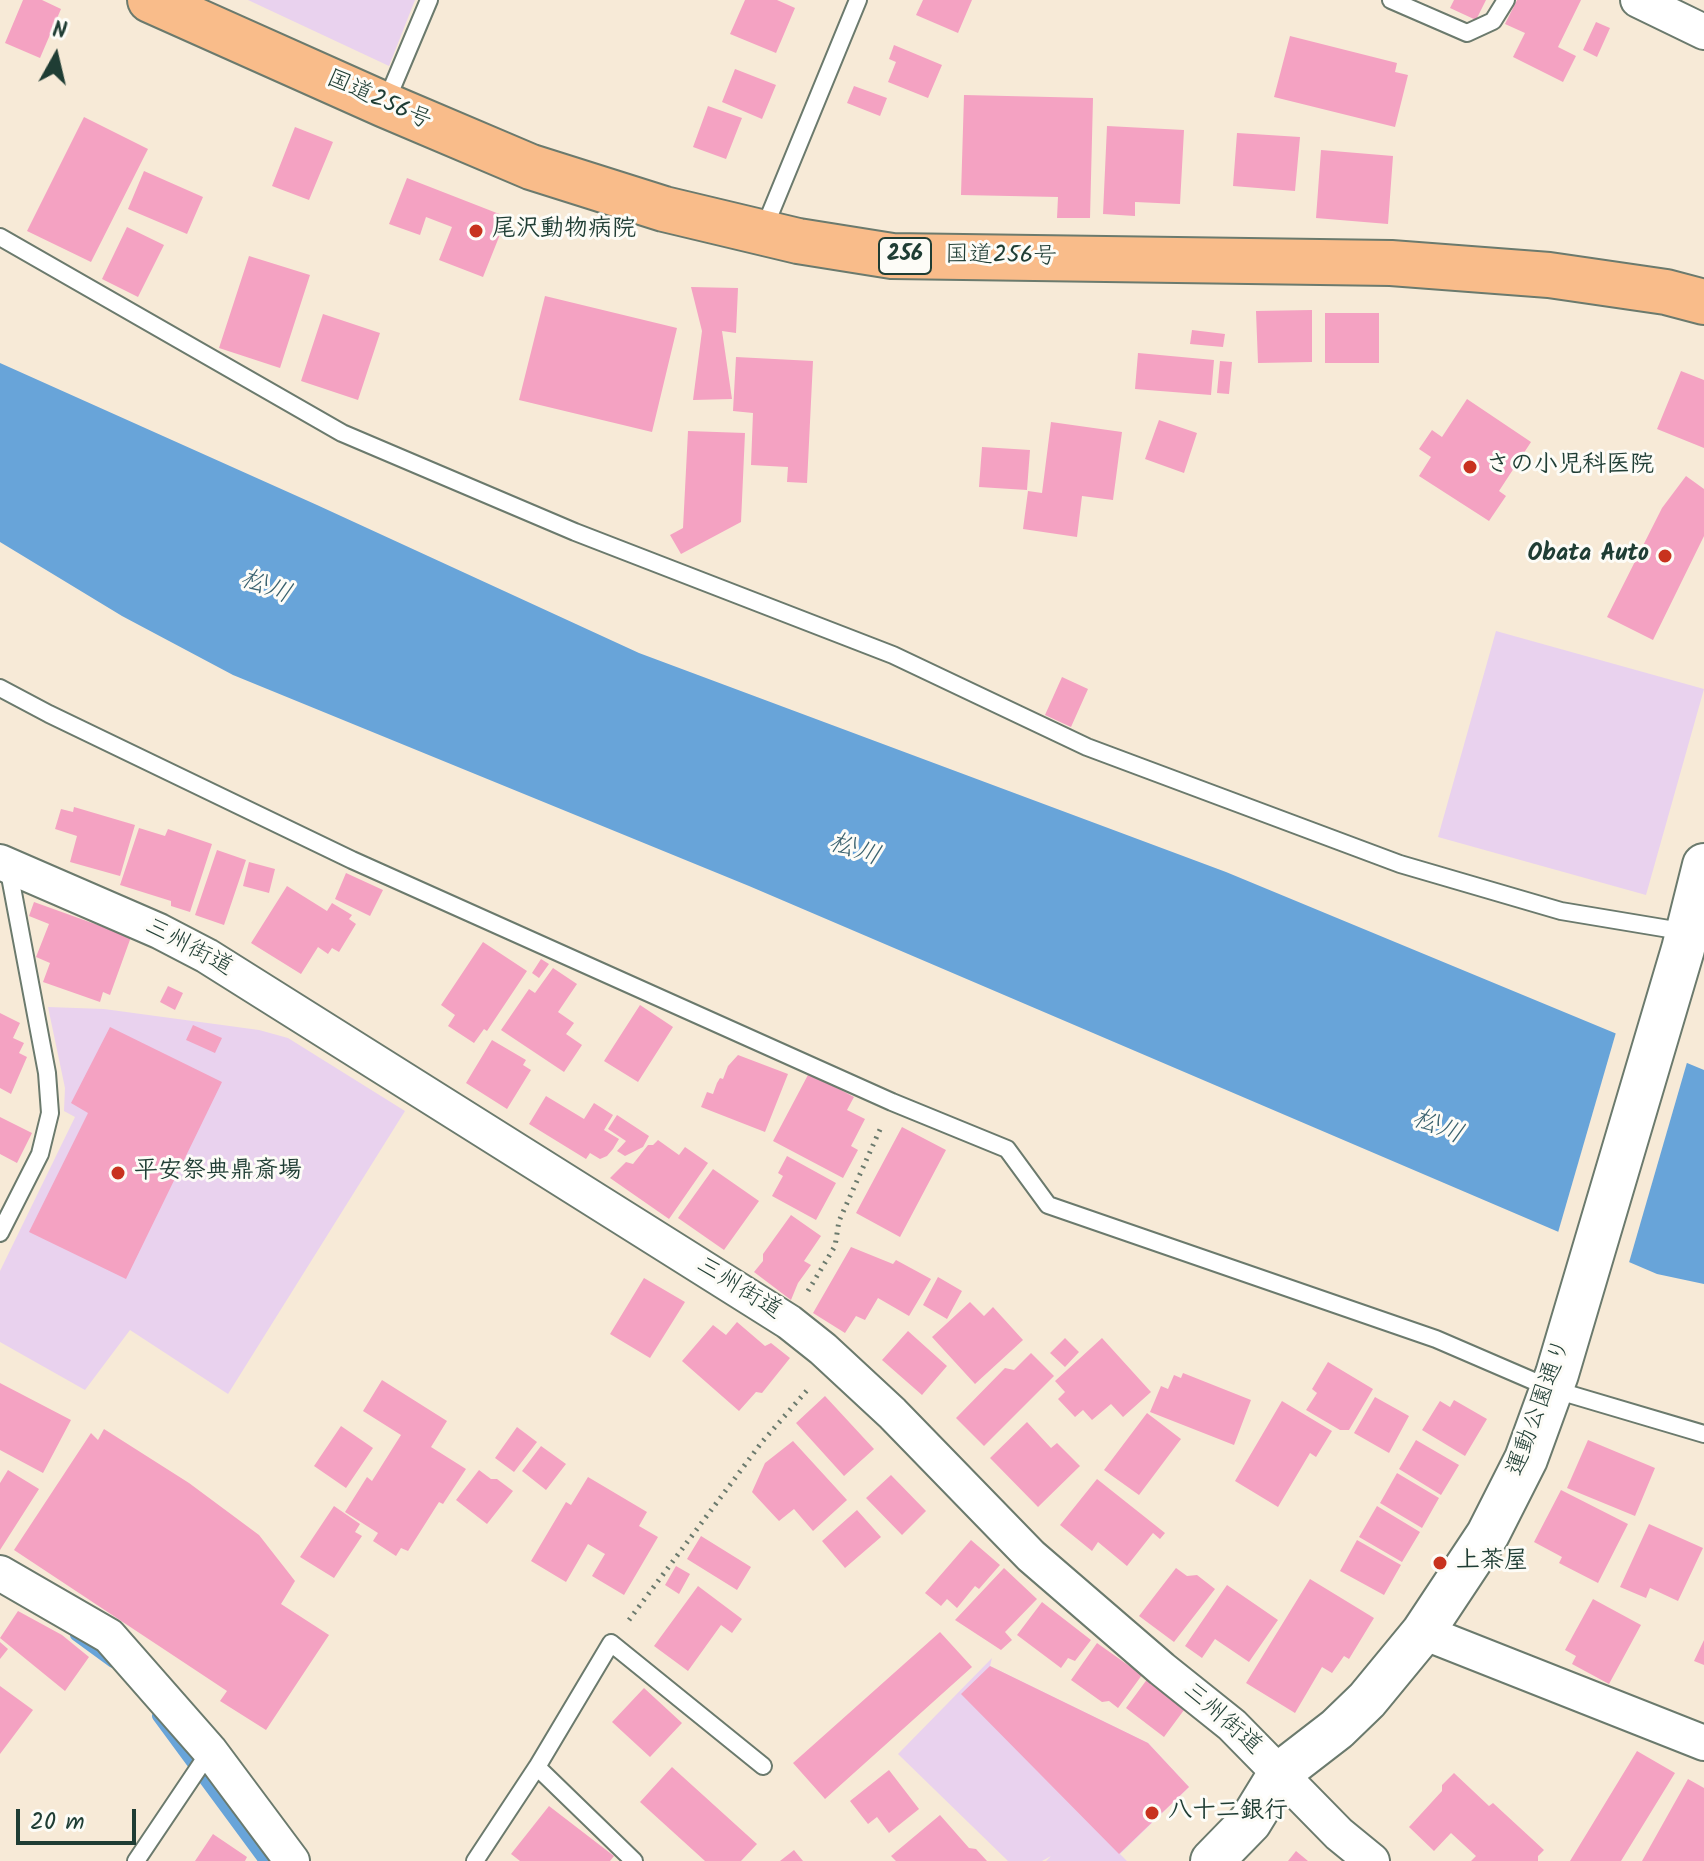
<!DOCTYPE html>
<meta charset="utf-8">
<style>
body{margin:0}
#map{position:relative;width:1704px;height:1861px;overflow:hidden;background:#f7ead7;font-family:Kalam,sans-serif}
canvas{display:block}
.north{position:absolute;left:16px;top:16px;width:80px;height:80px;-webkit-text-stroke:6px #fdfcf7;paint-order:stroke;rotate:8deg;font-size:22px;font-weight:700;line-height:32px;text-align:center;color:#1f3d34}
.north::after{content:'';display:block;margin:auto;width:28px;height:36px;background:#1f3d34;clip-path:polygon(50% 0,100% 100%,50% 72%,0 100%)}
.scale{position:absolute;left:16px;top:1809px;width:120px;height:36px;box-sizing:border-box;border:4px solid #1f3d34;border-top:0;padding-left:10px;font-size:24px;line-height:28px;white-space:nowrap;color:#1f3d34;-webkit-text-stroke:6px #fdfcf7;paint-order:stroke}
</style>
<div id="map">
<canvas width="1704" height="1861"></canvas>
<div class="north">N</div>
<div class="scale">20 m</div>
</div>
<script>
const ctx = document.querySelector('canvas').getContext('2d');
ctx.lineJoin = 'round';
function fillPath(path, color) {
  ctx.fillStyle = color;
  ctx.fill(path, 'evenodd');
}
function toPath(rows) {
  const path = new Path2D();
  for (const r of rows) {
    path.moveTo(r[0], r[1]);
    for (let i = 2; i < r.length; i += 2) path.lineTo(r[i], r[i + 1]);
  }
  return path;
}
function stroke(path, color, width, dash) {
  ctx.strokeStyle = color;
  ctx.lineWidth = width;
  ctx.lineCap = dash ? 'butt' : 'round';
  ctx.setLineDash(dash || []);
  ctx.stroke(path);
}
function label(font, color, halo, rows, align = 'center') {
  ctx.font = font + ' Kalam,"Klee One",sans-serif';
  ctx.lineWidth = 6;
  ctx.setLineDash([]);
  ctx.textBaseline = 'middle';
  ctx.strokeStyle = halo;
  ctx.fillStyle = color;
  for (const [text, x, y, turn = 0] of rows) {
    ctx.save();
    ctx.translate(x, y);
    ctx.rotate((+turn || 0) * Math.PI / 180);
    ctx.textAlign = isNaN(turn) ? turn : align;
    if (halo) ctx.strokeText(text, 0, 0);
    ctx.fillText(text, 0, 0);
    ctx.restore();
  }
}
fillPath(toPath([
 [248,0,415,0,389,66],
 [1496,631,1704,689,1646,895,1438,837],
 [48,1007,104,1009,259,1030,288,1038,405,1111,228,1394,130,1330,85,1390,0,1342,0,1271,75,1117,64,1111,65,1088],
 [992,1658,990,1666,1148,1743,1189,1787,1120,1854,1127,1861,1046,1861,1051,1856,1042,1861,1008,1861,898,1754]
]), '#e9d2ee');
fillPath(toPath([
 [0,363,317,505,639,653,1226,872,1704,1070,1704,1284,1657,1274,749,886,233,675,122,616,0,542]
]), '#68a4d9');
fillPath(toPath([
 [1617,1029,1688,1059,1628,1266,1557,1236]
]), '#f7ead7');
stroke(toPath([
 [76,1635,113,1662],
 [158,1716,265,1861]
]), '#68a4d9', 12);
fillPath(toPath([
 [23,0,42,0,61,9,40,58,5,43],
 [745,0,777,0,795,8,776,53,730,34],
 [923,0,972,0,958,33,916,15],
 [1454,0,1486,0,1476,20,1450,8],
 [1517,0,1581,0,1558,47,1576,56,1563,82,1513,57,1525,33,1505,24],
 [1596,22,1610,28,1597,57,1583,50],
 [1290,36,1397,63,1395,72,1408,75,1395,127,1274,97],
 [894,45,942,65,928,98,888,82,896,62,889,59],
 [735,69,776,85,762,119,722,102],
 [854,86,887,98,880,116,847,103],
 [964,95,1093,98,1090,218,1057,218,1058,197,961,195],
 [708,106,742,118,726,159,693,147],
 [84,117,148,149,91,262,27,231],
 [1107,126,1184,130,1180,204,1135,202,1135,216,1103,214],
 [295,127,333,142,309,200,272,186],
 [1237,133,1300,137,1295,191,1233,186],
 [1321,150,1393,156,1388,224,1316,218],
 [144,171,203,197,187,234,128,209],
 [407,178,507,217,483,277,439,260,452,227,426,217,420,235,389,224],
 [127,227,164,245,138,297,102,279],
 [249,256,310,275,280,368,219,348],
 [691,287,738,288,736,333,722,331,732,399,693,400,702,331],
 [545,296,677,328,652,432,519,400],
 [1312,310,1312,362,1258,363,1256,311],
 [1325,313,1379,313,1379,363,1325,363],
 [323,314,380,333,358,400,301,381],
 [1192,330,1225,334,1223,347,1190,344],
 [1138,353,1214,360,1211,395,1135,389],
 [736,357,813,361,807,483,787,482,788,467,751,465,753,413,733,411],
 [1220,361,1232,362,1229,394,1217,393],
 [1681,371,1704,380,1704,448,1657,429],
 [1467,399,1531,442,1499,491,1506,496,1489,521,1419,476,1431,457,1419,449,1432,430,1442,437],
 [1159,420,1197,433,1184,473,1145,459],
 [1051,422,1122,432,1113,500,1082,496,1077,537,1023,529,1028,491,1042,493],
 [688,431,745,433,741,522,681,554,670,535,683,528],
 [982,447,1030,450,1027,490,979,487],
 [1686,476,1704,489,1704,536,1653,640,1607,617,1662,508],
 [1062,677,1088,689,1071,727,1045,715],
 [74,807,135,825,120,876,70,862,77,836,55,829,61,809,73,812],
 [139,828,165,836,168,829,212,844,190,912,171,906,171,901,120,885],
 [217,850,246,860,224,925,195,915],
 [249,862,275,869,269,893,243,886],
 [346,873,383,890,370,916,335,899],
 [287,886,327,911,332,903,352,915,349,919,356,924,339,952,332,948,328,954,318,947,301,974,251,943],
 [34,902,131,937,110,995,103,992,100,1002,43,982,50,963,36,957,49,924,29,916],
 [483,942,527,971,487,1031,484,1029,474,1043,448,1026,455,1015,441,1005],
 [541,959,549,964,539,978,532,973],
 [553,968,577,984,558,1012,574,1023,566,1034,582,1045,564,1072,501,1030,529,989,535,993],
 [168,986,183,993,175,1010,160,1002],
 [640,1005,673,1027,638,1082,604,1061],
 [0,1013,20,1023,13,1038,24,1043,19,1053,27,1057,11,1094,0,1088],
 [193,1025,222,1038,215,1053,186,1040],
 [110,1027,222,1082,126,1279,29,1232,88,1113,71,1103],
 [492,1040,526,1060,523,1065,531,1070,507,1109,466,1083],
 [738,1055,788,1074,765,1132,701,1107,707,1092,713,1094,717,1083,720,1078,723,1079,728,1066],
 [809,1073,854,1097,847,1110,865,1119,851,1146,858,1150,843,1178,773,1141],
 [546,1096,584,1119,594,1103,613,1115,604,1130,619,1139,613,1149,607,1156,600,1159,590,1153,586,1159,529,1124],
 [617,1115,649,1136,643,1147,625,1156,617,1151,626,1141,608,1129],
 [0,1117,32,1133,17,1163,0,1154],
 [902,1127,946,1150,900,1237,856,1213],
 [658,1140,679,1155,685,1147,708,1163,669,1219,610,1178,626,1162,633,1164,648,1145,653,1145],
 [787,1156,836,1183,816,1220,772,1196,783,1176,778,1173],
 [713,1169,759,1201,724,1250,678,1218],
 [791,1215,821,1236,804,1261,811,1265,798,1283,791,1300,754,1272,763,1261,763,1254],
 [851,1247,893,1264,896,1260,931,1279,909,1316,878,1298,865,1320,856,1316,845,1333,813,1313],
 [938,1277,962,1291,947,1319,923,1305],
 [644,1278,685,1302,650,1358,610,1334],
 [970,1302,984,1316,993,1307,1023,1340,975,1384,932,1337],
 [737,1322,765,1346,771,1343,790,1358,762,1393,756,1392,739,1411,682,1361,713,1325,726,1335],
 [908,1331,947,1366,922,1395,882,1360],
 [1065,1338,1079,1352,1065,1367,1050,1353],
 [1102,1338,1151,1392,1123,1417,1111,1404,1092,1420,1083,1410,1075,1417,1058,1399,1065,1392,1055,1381],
 [1031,1353,1054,1376,984,1446,956,1418,1005,1368,1014,1370],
 [1328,1362,1373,1389,1349,1430,1340,1430,1306,1410,1317,1393,1312,1389],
 [1183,1373,1251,1400,1234,1445,1150,1412,1161,1386,1168,1389,1174,1375,1181,1378],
 [382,1380,447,1421,431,1447,466,1469,443,1504,439,1502,408,1551,401,1548,396,1556,373,1541,378,1533,345,1512,367,1477,372,1481,401,1435,363,1411],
 [0,1383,71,1420,43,1473,0,1450],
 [825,1396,874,1449,844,1476,796,1423],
 [1375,1397,1409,1416,1389,1453,1354,1433],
 [1454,1400,1487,1419,1465,1456,1422,1430,1440,1401,1450,1407],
 [1282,1401,1332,1431,1316,1457,1310,1453,1278,1507,1235,1481],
 [1147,1413,1181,1439,1139,1495,1104,1470],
 [1027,1422,1051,1448,1057,1443,1080,1466,1038,1507,990,1458],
 [341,1426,373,1448,346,1488,314,1466],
 [517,1427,537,1442,514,1472,495,1458],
 [104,1429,189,1483,259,1535,295,1581,281,1604,329,1635,266,1730,220,1701,227,1691,14,1550,91,1433,98,1440],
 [1416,1440,1459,1465,1441,1495,1399,1469],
 [1588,1440,1655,1468,1635,1516,1567,1488],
 [793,1441,847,1500,813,1531,794,1509,779,1521,752,1492,765,1463],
 [541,1446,566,1464,546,1490,522,1471],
 [8,1470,39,1489,0,1550,0,1483],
 [479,1470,491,1479,497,1479,513,1491,487,1524,456,1500],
 [1397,1473,1439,1498,1422,1528,1380,1503],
 [891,1475,926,1511,902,1535,866,1498],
 [588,1477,647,1512,639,1526,658,1537,624,1595,592,1576,605,1554,588,1544,566,1582,531,1561,566,1502,571,1505],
 [1097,1479,1165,1533,1160,1539,1153,1533,1127,1566,1098,1542,1092,1551,1060,1525],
 [1561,1490,1628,1524,1598,1583,1559,1563,1562,1557,1534,1542],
 [334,1506,360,1524,355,1532,362,1536,334,1578,300,1557],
 [1377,1506,1420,1532,1402,1562,1359,1537],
 [857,1510,881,1537,845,1568,822,1541],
 [1649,1524,1703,1548,1678,1601,1650,1588,1646,1598,1620,1587],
 [701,1536,751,1567,737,1590,687,1559],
 [971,1540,1000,1565,979,1589,975,1586,957,1608,947,1599,941,1606,925,1593],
 [1357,1540,1401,1565,1384,1595,1340,1571],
 [676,1566,690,1574,679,1594,665,1585],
 [1004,1568,1037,1599,1005,1632,1012,1640,1001,1650,955,1620],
 [1176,1568,1187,1576,1197,1575,1215,1589,1174,1642,1139,1616],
 [1310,1579,1374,1618,1349,1659,1344,1656,1332,1673,1322,1667,1295,1713,1246,1683],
 [1227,1585,1278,1620,1249,1662,1215,1639,1202,1658,1185,1646],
 [698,1586,742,1619,732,1633,721,1625,688,1671,654,1646],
 [1593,1599,1641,1625,1609,1684,1572,1664,1576,1656,1565,1650],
 [1042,1602,1091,1640,1075,1661,1068,1658,1061,1668,1017,1635],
 [18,1611,62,1635,89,1657,65,1691,0,1638],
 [940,1632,972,1667,825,1799,793,1763],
 [1704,1640,1704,1665,1694,1661],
 [0,1642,8,1649,0,1659],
 [1097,1643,1142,1675,1118,1708,1109,1701,1102,1702,1071,1680],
 [990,1666,1148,1743,1189,1787,1119,1854,961,1694],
 [1148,1678,1187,1706,1164,1737,1126,1708],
 [0,1686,33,1710,0,1754],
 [644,1688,682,1723,650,1757,612,1722],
 [1637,1751,1675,1773,1621,1861,1570,1861],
 [672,1767,757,1844,741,1861,705,1861,640,1802],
 [889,1770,919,1809,889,1833,877,1817,868,1824,850,1801],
 [1454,1773,1489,1806,1493,1803,1544,1850,1538,1856,1538,1861,1471,1861,1476,1856,1451,1833,1434,1851,1409,1827,1442,1791,1442,1785],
 [1688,1779,1704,1788,1704,1861,1642,1861],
 [549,1806,614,1856,610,1861,520,1861,511,1854],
 [940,1815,969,1848,976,1849,987,1861,896,1861,891,1856],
 [213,1834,247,1857,245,1861,195,1861],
 [794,1850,803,1861,780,1861],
 [1296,1851,1308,1861,1288,1861]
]), '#f4a2c2');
const service = toPath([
 [1391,0,1467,33,1493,21,1506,0],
 [386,102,429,0],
 [763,231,858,0],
 [0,237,342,433,575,532,893,655,1087,747,1400,864,1561,911,1687,932],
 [0,688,49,714,352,860,892,1102,1007,1149,1048,1205,1436,1339,1552,1389,1704,1434],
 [0,1233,40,1154,50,1113,47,1073,8,866],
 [537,1767,634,1861],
 [136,1861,210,1751],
 [475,1861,537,1767,611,1643,763,1766]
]);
const minor = toPath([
 [1638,0,1704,32],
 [0,862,159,931,207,956,789,1322,823,1349,892,1413,1031,1556,1162,1669,1232,1725,1339,1834,1372,1861],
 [0,1573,109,1636,210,1751,292,1861],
 [1423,1632,1704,1743]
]);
const tertiary = toPath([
 [1212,1861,1250,1822,1280,1773,1337,1729,1367,1700,1423,1632,1488,1534,1526,1459,1557,1374,1683,949,1704,865]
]);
const trunk = toPath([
 [150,0,385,105,531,167,664,209,798,241,892,256,1391,263,1549,275,1666,292,1704,302]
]);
stroke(service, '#6b7a6d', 20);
stroke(minor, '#6b7a6d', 38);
stroke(tertiary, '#6b7a6d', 46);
stroke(trunk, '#6b7a6d', 48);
stroke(toPath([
 [808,1291,835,1246,839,1221,882,1125],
 [629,1620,762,1442,809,1388]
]), '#6b7a6d', 5, [2, 6]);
stroke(service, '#fff', 16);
stroke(minor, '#fff', 34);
stroke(tertiary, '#fff', 42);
stroke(trunk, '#f9bc8a', 44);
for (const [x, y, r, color] of [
 [476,231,8,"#c8321e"],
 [1470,467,8,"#c8321e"],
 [1665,556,8,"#c8321e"],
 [118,1173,8,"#c8321e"],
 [1440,1563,8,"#c8321e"],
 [1152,1813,8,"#c8321e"]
]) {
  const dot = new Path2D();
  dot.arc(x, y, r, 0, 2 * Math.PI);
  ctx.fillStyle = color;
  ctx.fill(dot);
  stroke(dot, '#fdfcf7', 3);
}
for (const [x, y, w] of [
 [905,256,52]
]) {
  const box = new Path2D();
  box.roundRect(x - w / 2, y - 18, w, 36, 6);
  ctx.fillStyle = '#fdfcf7';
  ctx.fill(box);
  stroke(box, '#1f3d34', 2);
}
label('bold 22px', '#1f3d34', null, [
 ["256",905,256]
]);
label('24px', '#1f3d34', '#fdfcf7', [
 ["国道256号",378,102,24],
 ["国道256号",1001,258,1],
 ["三州街道",188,949,28],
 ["三州街道",738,1290,32],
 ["運動公園通り",1541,1408,-70],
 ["三州街道",1221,1720,41]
]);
label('bold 24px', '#1f3d34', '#fdfcf7', [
 ["尾沢動物病院",492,231],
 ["さの小児科医院",1486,467],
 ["Obata Auto",1649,556,"right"],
 ["平安祭典鼎斎場",134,1173],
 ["上茶屋",1456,1563],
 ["八十二銀行",1168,1813]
], 'left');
label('italic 26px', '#39616e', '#fdfcf7', [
 ["松川",265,589,21],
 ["松川",854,852,18],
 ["松川",1437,1129,22]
]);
</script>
